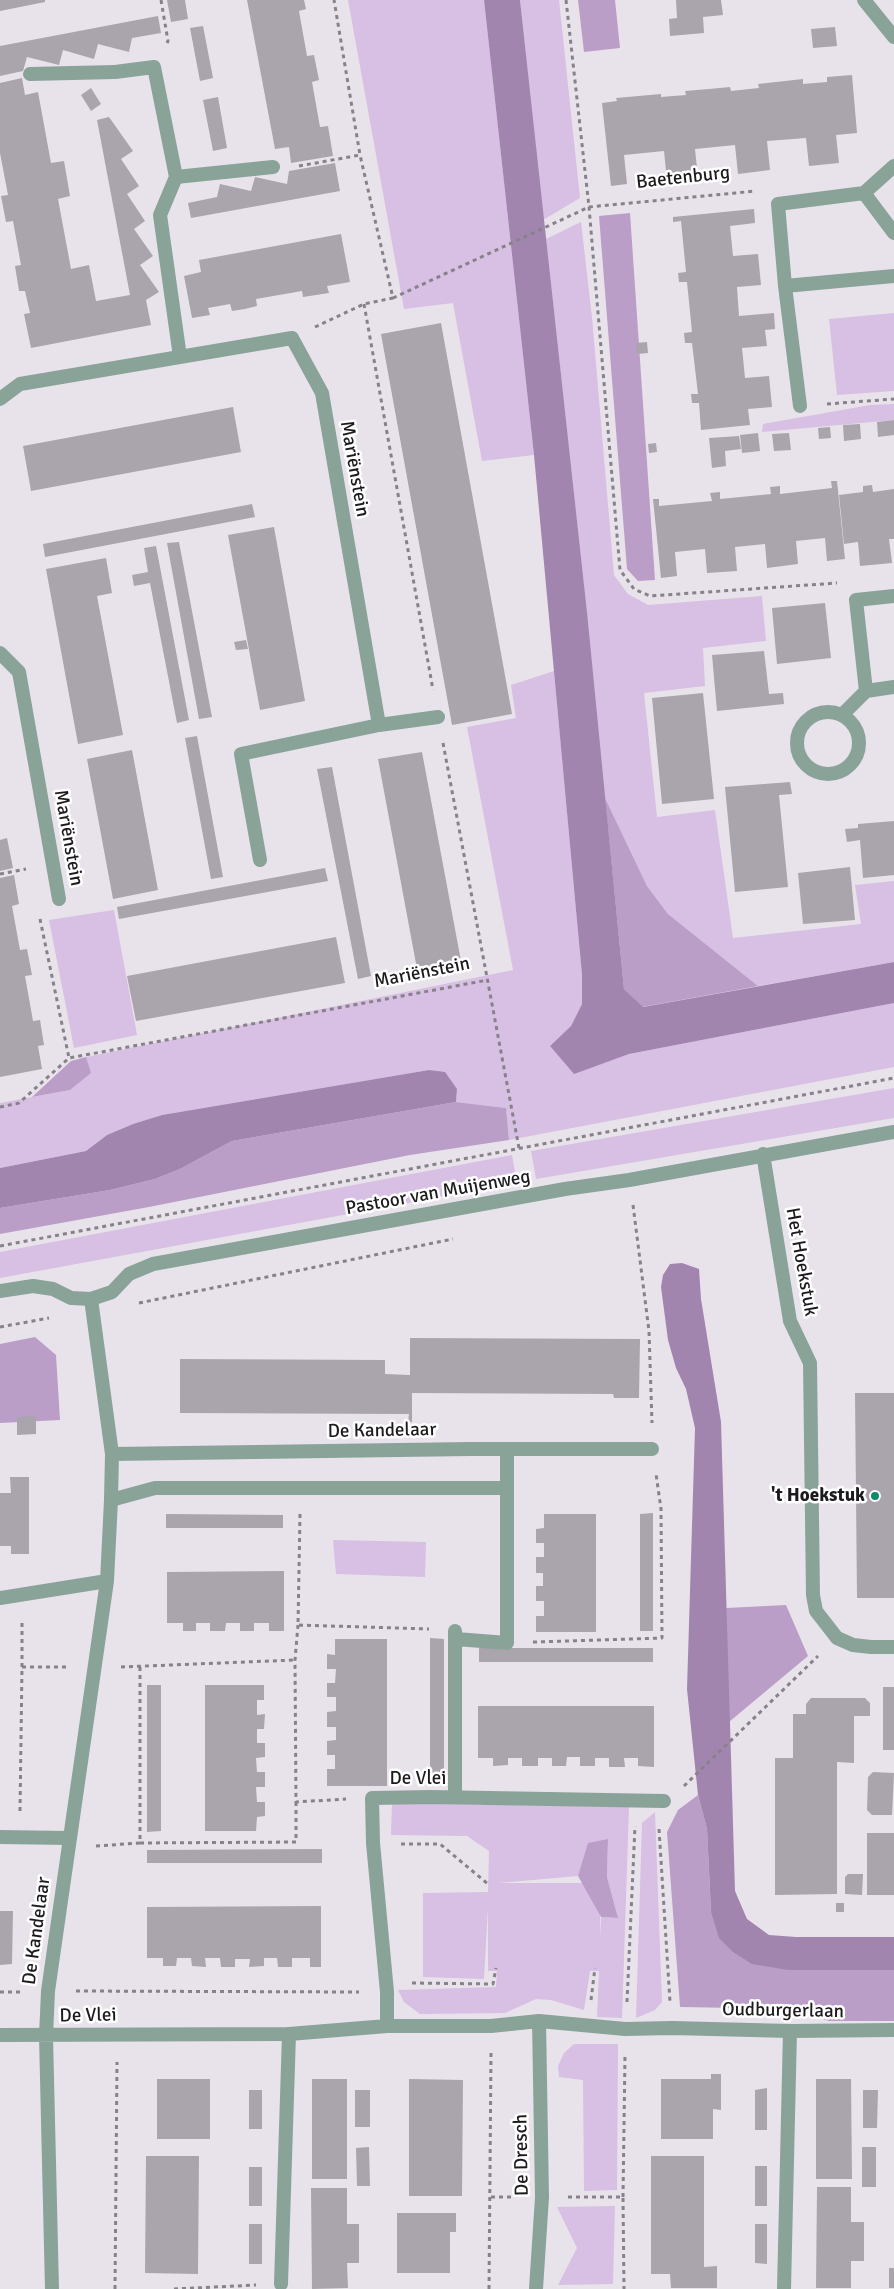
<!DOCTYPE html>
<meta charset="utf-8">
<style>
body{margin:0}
canvas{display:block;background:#e8e2eb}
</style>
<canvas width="894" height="2289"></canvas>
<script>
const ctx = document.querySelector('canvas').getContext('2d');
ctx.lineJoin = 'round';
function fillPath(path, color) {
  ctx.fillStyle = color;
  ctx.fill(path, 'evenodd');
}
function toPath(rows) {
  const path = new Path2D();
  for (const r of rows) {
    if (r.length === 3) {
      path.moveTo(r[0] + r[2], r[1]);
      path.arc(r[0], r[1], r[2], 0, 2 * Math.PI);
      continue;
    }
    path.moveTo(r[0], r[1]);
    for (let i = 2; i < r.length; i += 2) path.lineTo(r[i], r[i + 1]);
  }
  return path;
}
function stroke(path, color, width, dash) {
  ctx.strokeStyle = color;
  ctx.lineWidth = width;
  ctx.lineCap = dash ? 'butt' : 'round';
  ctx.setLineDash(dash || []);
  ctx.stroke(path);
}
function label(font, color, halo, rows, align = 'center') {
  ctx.font = font + ' Signika,sans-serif';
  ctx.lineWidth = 5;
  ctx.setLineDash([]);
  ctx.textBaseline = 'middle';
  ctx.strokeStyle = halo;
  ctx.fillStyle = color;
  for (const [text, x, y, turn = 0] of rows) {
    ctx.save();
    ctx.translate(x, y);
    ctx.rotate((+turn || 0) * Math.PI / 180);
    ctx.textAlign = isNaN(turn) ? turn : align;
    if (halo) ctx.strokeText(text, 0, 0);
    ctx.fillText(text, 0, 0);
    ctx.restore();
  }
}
fillPath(toPath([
 [348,0,484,0,534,455,482,461,453,303,404,309],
 [520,0,559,0,580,198,543,220],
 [581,222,592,317,614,575,628,594,648,605,762,596,766,641,703,648,705,686,644,693,657,817,715,810,733,938,861,924,855,885,894,881,894,962,758,986,668,914,647,886,605,798,584,585,546,239],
 [894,313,894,391,837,395,829,319],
 [894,404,894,420,762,432,763,424,870,405],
 [554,671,582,975,582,1004,571,1026,550,1046,574,1073,629,1054,894,1003,894,1067,509,1140,506,1108,456,1102,457,1089,429,1070,162,1115,133,1124,107,1135,86,1151,0,1168,0,1103,70,1090,90,1073,86,1057,513,970,467,727,516,718,511,685],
 [114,910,137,1035,74,1048,49,920],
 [894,1088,894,1118,536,1179,531,1151],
 [512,1155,517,1183,0,1278,0,1252],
 [333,1540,426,1542,425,1577,336,1574],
 [392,1803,629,1807,622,2018,597,2017,599,1971,590,1971,584,2010,551,2000,536,1999,505,2013,420,2014,404,2002,398,1990,496,1987,497,1971,488,1971,488,1907,484,1979,423,1977,423,1893,488,1892,489,1851,467,1836,391,1835],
 [608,1839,607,1877,618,1918,601,1917,600,1940,600,1883,498,1883,578,1876],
 [655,1812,662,2002,655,2010,636,2018,642,1823],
 [574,2044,618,2044,617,2190,584,2191,583,2080,559,2077,558,2066,564,2053],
 [615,2206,613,2284,558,2285,577,2248,557,2207]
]), '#d8bfe4');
fillPath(toPath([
 [578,0,615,0,620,48,584,52],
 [630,213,655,580,638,581,627,569,599,216],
 [605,798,647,886,668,914,758,986,642,1007,624,989],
 [86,1057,91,1073,70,1090,32,1097,71,1061],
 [456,1102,506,1108,509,1140,410,1155,149,1207,0,1234,0,1208,110,1190,155,1179,180,1169,232,1141],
 [35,1337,56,1355,60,1420,0,1423,0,1344],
 [786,1605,808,1656,729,1722,726,1608],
 [698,1795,707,1829,711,1912,788,1970,894,1970,894,2021,829,2021,792,2009,680,2007,667,1832,678,1810],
 [608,1839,607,1877,618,1918,601,1917,578,1876,588,1843]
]), '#bb9ec8');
fillPath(toPath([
 [484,0,520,0,587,612,624,989,643,1007,894,962,894,1003,629,1054,574,1074,550,1046,571,1026,582,1004,582,975,534,455],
 [429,1070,445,1072,457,1089,456,1102,232,1141,180,1169,155,1179,110,1190,0,1208,0,1168,86,1151,107,1135,133,1124,162,1115],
 [682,1263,699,1269,701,1299,721,1422,735,1891,747,1919,769,1935,796,1937,894,1937,894,1970,788,1970,752,1964,733,1952,719,1938,711,1912,707,1829,698,1795,687,1689,695,1428,686,1389,676,1368,668,1340,661,1287,663,1275,670,1264]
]), '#a285af');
fillPath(toPath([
 [0,0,45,0,45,2,0,11],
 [167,0,185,0,188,19,171,22],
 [247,0,304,0,306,9,299,11,307,56,314,55,319,80,312,82,320,127,328,126,333,156,291,163,289,147,275,149],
 [676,0,721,0,723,15,703,17,704,33,670,36,669,19,677,18],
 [158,16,161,33,132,38,129,52,98,44,94,59,63,50,59,65,27,57,23,71,0,76,0,46],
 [203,26,213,78,200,81,190,28],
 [835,27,837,46,813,48,811,29],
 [852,75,857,133,836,135,839,163,809,166,806,138,767,141,770,170,738,174,735,145,695,149,698,178,682,179,667,180,664,151,624,155,627,184,611,186,602,103,617,101,616,98,661,94,661,97,686,95,685,91,709,89,730,87,731,91,759,88,758,84,803,79,803,84,827,82,827,77],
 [22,78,25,95,38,92,51,163,64,161,70,196,58,199,71,269,89,265,96,301,130,295,97,120,109,117,133,151,121,159,139,186,127,194,145,221,134,229,153,256,140,265,159,292,146,300,151,325,31,348,24,314,30,313,25,291,19,291,15,266,21,265,13,221,6,222,1,196,8,195,0,153,0,83],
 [91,88,101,104,91,111,81,95],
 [218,97,227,148,213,151,203,100],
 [335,163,340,191,191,218,188,203,217,197,220,184,251,191,255,177,287,184,289,171],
 [754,209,755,223,730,226,733,256,758,254,761,285,737,287,739,316,774,313,775,329,765,330,767,346,742,348,745,378,769,376,772,407,748,409,750,425,701,430,699,403,692,403,691,394,698,394,692,343,685,343,684,333,692,332,687,282,679,282,678,273,686,272,681,221,673,222,673,217],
 [341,234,350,282,327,286,329,293,303,297,302,291,256,299,257,306,245,309,232,311,230,304,208,308,210,315,192,318,184,276,201,272,199,260],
 [441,323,512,714,452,725,381,334],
 [647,342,648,353,637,354,636,343],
 [233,407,241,452,31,491,23,446],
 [894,420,894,435,878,437,877,422],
 [860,424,861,439,844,441,843,425],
 [830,427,831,438,819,439,818,428],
 [758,433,760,451,742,453,740,435],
 [789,433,791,450,774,451,772,434],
 [739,436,741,449,725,451,726,466,712,468,709,438],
 [656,443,657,452,649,453,648,444],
 [831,481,837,481,845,559,827,561,825,538,796,541,798,564,767,568,765,544,735,547,737,571,707,573,705,549,675,552,677,576,661,578,653,499,659,499,659,506,712,501,710,493,720,492,720,499,771,494,770,487,780,486,780,494,832,488],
 [872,485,873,492,894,489,894,539,889,539,892,563,860,566,858,542,844,544,839,495,863,492,863,486],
 [252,504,255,517,45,557,43,544],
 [274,527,305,701,260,710,228,535],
 [179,542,212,717,199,719,167,543],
 [156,546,189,720,177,723,150,583,134,586,132,575,148,572,144,548],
 [106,558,112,593,97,596,123,735,78,744,46,569],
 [825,603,831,658,777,664,772,608],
 [246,640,248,649,236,650,234,642],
 [764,651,769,694,783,693,784,704,717,711,712,655],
 [703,693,714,799,662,804,652,698],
 [197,736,223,877,211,879,185,738],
 [132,750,158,890,113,899,87,759],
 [422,752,461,961,417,969,378,759],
 [332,767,371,976,358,979,317,769],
 [790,782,792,794,779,795,788,887,735,892,725,787],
 [894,821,894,875,863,878,860,840,847,842,845,829,858,828,858,824],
 [7,838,13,868,0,871,0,840],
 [850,867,855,920,803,924,798,873],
 [325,868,328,881,119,919,117,907],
 [14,875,19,904,12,906,20,950,27,949,32,975,25,976,33,1021,40,1020,44,1045,38,1046,42,1069,0,1077,0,878],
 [336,937,345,983,136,1021,127,976],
 [410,1338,640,1339,639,1398,614,1398,613,1394,412,1393,412,1422,408,1422,409,1414,180,1413,180,1359,385,1360,385,1374,410,1375],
 [855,1393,894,1393,894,1598,857,1598],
 [36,1416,36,1434,17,1435,17,1417],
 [10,1477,29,1477,29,1554,11,1554,11,1546,0,1546,0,1493,11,1493],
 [653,1513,653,1631,640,1631,640,1514],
 [166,1514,283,1515,283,1528,166,1528],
 [544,1514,596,1514,596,1632,536,1632,536,1616,544,1616,544,1601,536,1601,536,1586,543,1586,543,1573,536,1573,536,1557,544,1557,544,1543,536,1543,536,1529,544,1528],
 [284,1571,284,1631,269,1631,269,1623,254,1623,254,1631,240,1631,240,1623,226,1623,225,1631,210,1631,210,1623,196,1623,196,1631,183,1631,183,1623,167,1623,167,1572],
 [430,1638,444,1639,444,1785,430,1786],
 [335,1639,387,1639,387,1786,327,1786,327,1769,335,1769,335,1755,327,1755,327,1741,336,1740,336,1727,327,1727,327,1712,336,1711,336,1697,327,1697,327,1683,335,1683,336,1669,327,1669,327,1654,335,1655],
 [479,1648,653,1648,653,1662,479,1662],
 [147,1685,161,1685,161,1831,147,1832],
 [205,1685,264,1685,264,1700,257,1700,257,1715,265,1714,264,1729,257,1729,257,1743,265,1743,265,1757,256,1758,257,1772,265,1772,265,1787,256,1787,257,1802,265,1802,265,1816,257,1817,256,1831,205,1831],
 [883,1687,894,1687,894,1750,883,1750],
 [811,1698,865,1698,870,1703,870,1716,854,1716,854,1763,837,1762,837,1894,775,1895,775,1758,793,1758,793,1714,806,1714,806,1704],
 [478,1706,654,1706,654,1767,638,1766,638,1758,624,1758,625,1767,609,1767,609,1758,595,1758,595,1766,580,1766,580,1757,567,1757,566,1766,552,1766,552,1758,538,1758,538,1766,522,1766,522,1758,508,1758,508,1765,493,1766,493,1758,478,1758],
 [873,1772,894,1773,892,1815,872,1815,867,1810,868,1777],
 [867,1833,894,1833,894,1895,867,1895],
 [322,1849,322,1863,147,1863,147,1850],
 [848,1874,863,1874,862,1895,845,1894,845,1877],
 [836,1903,844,1903,844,1912,836,1912],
 [321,1906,321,1967,310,1967,310,1958,292,1958,292,1967,278,1967,277,1958,264,1958,264,1966,249,1967,250,1959,235,1959,235,1967,221,1967,220,1958,205,1958,206,1967,192,1966,191,1958,177,1958,176,1966,163,1966,163,1958,147,1958,147,1907],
 [0,1911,13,1911,12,1964,0,1965],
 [711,2074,721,2074,721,2110,713,2109,713,2139,661,2139,661,2079,711,2079],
 [157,2079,210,2079,210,2139,157,2139],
 [312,2079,347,2079,347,2179,312,2179],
 [409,2079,463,2080,462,2196,409,2196],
 [816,2079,851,2079,852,2179,816,2179],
 [767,2088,767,2130,755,2130,755,2090],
 [249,2090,262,2090,262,2129,249,2129],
 [355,2090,370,2090,370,2127,355,2127],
 [863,2090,878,2090,877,2128,863,2128],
 [369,2147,370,2186,357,2186,356,2148],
 [862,2147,876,2147,876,2187,862,2187],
 [146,2156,199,2156,198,2274,145,2273],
 [651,2156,704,2156,704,2267,717,2266,717,2288,671,2288,670,2274,651,2274],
 [755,2166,767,2166,767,2206,755,2206],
 [249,2167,262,2167,262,2206,249,2206],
 [817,2187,851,2187,851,2222,864,2222,864,2261,851,2261,851,2288,816,2288],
 [311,2188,347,2188,347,2224,359,2224,359,2263,347,2263,348,2288,312,2289],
 [397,2213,456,2213,456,2232,450,2232,450,2273,397,2273],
 [249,2224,262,2224,262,2264,249,2264],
 [755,2224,767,2224,767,2264,755,2263],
 [889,2268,894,2268,894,2288,889,2288]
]), '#aaa4ad');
stroke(toPath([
 [161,0,168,41,167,43],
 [566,0,589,207,620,570,634,589,650,596,837,583],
 [299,166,360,155,334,0],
 [393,298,589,207,756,191],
 [364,304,433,690],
 [315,327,364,304,393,298,360,155],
 [827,404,894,399],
 [443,743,519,1148],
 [0,874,26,869],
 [40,919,69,1058],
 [0,1107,19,1103,69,1058,488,980],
 [633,1205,649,1331,652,1423],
 [0,1246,894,1078],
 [139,1303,453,1239],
 [0,1327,49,1318],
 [300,1514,298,1625,429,1629],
 [298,1625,295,1660,296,1802,346,1799],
 [533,1642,662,1638,661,1509,656,1474],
 [22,1667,22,1621],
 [121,1667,295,1660],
 [140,1667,140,1843,296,1842,296,1802],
 [684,1786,818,1656],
 [20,1811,22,1667,67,1667],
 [659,1829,670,2002],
 [401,1844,440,1844,488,1884],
 [96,1846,140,1843],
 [412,1983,493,1984,496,1968],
 [76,1991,359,1992],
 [0,1992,22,1992],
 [591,2000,595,1968],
 [627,2002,635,1826],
 [491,2197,514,2197],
 [568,2197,623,2197,624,2289],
 [623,2197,625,2055],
 [115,2289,117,2062],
 [174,2289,256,2285],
 [489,2289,491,2052]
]), '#878289', 3, [4, 4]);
stroke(toPath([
 [30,74,115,72],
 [176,177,273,167],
 [0,653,19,672,59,899],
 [111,1500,155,1488,507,1488],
 [455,1631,455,1797],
 [456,1639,507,1643,507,1451],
 [0,1837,69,1838],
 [281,2284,289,2034],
 [784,2289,790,2031]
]), '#8aa399', 14);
stroke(toPath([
 [864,0,894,37],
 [115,72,154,67,176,177,160,215,180,357],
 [864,193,894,233],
 [785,286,894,276],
 [0,399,20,384,292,338,322,393,379,725],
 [800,406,785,286,778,204,864,193,894,166],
 [894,596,856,600,866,691,894,687],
 [828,743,31],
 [842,715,866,691],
 [260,860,241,754,379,725,438,717],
 [763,1154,790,1321,810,1363,813,1595,816,1611,837,1638,853,1645,871,1647,894,1647],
 [0,1291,33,1286,53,1289,71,1298,91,1299,112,1292,129,1274,153,1264,565,1189,629,1180,894,1132],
 [112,1454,471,1449,652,1449],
 [0,1598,107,1581],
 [387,2026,387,1992,373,1843,372,1798,431,1797,664,1801],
 [0,2035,289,2034,387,2026,491,2026,539,2021,625,2029,672,2028,790,2031,894,2030],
 [52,2289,46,2036,48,1991,107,1581,111,1500,112,1454,91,1299],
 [536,2289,542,2197,539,2021]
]), '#8aa399', 14);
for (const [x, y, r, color] of [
 [875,1496,5,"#108a6c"]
]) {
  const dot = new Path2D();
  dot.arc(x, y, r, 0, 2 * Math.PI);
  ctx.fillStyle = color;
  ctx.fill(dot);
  stroke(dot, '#fff', 2);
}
label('19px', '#1c1a1d', '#fff', [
 ["Baetenburg",683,178,-6],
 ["Mariënstein",354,469,80],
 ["Mariënstein",68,838,80],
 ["Mariënstein",422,973,-11],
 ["Pastoor van Muijenweg",438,1193,-10],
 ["Het Hoekstuk",801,1262,80],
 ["De Kandelaar",382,1431,-1],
 ["De Vlei",418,1779],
 ["De Kandelaar",37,1931,-82],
 ["Oudburgerlaan",783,2011,1],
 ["De Vlei",88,2016,-1],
 ["De Dresch",522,2155,-91]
]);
label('bold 19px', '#1c1a1d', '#fff', [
 ["'t Hoekstuk",865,1496]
], 'right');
</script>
